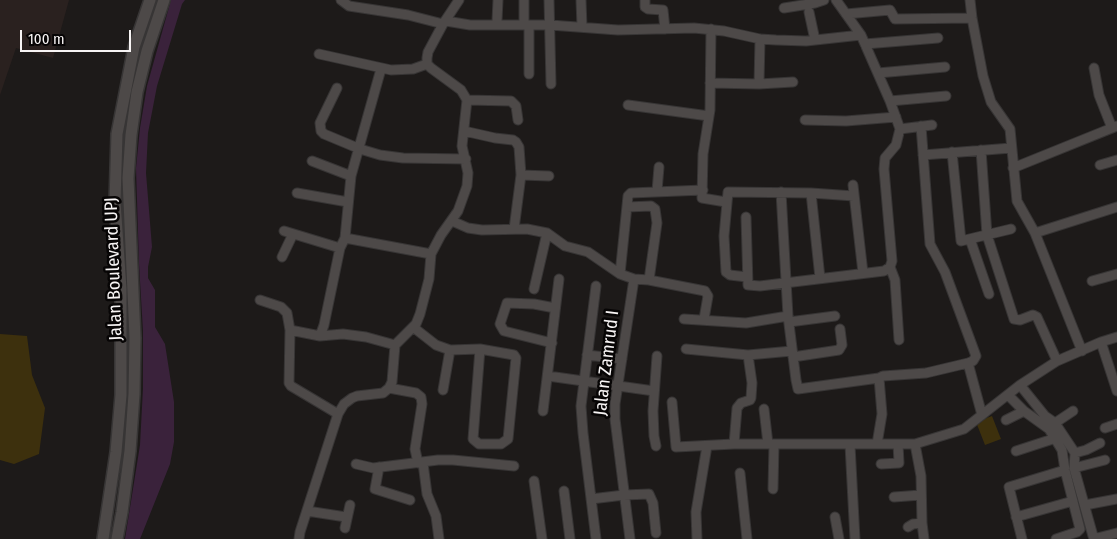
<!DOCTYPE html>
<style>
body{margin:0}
#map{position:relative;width:1117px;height:539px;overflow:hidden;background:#1d1a19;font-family:"Fira Sans Condensed",sans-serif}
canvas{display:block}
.scale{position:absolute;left:20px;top:30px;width:111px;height:22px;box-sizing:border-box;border:2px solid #f7f4f4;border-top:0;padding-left:6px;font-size:15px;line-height:18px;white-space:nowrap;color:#f7f4f4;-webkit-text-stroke:4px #070505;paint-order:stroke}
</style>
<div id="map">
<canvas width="1117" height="539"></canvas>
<div class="scale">100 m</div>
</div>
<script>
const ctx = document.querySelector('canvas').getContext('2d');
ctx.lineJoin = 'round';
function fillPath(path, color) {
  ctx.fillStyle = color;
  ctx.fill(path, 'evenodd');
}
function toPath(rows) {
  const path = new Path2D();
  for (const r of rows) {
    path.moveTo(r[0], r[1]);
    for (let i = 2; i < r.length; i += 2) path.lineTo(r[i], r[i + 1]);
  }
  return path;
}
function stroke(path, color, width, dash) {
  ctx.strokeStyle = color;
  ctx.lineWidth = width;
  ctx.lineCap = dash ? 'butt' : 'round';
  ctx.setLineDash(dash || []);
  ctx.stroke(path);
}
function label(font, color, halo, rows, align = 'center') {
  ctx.font = font + ' "Fira Sans Condensed",sans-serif';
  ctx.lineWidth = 5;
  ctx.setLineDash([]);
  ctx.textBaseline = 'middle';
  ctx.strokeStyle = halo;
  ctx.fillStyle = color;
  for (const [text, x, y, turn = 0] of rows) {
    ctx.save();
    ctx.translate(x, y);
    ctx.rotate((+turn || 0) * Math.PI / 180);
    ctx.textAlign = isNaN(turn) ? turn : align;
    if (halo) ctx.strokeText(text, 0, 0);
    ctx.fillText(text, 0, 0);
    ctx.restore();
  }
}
fillPath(toPath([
 [0,0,69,0,53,58,16,48,0,95]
]), '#2a211f');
fillPath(toPath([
 [0,334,27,336,32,375,45,408,39,454,14,464,0,460],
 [992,416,1001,439,985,445,976,422]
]), '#3d300d');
fillPath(toPath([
 [171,0,185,0,182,4,157,86,148,133,146,173,152,247,148,267,148,278,155,290,155,327,165,344,174,402,174,442,170,464,140,539,125,539,140,445,143,388,143,331,139,264,136,168,140,128,147,86]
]), '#3a223b');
const minor = toPath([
 [341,0,349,6,408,15,443,24],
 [524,0,524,21],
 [549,0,551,84],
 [581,0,582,27],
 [645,0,645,7,648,9,663,10,665,29],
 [970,0,972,18,983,76,991,102,1010,129,1017,201,1035,233,1082,351],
 [784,8,815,3,824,0],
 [809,12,815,40],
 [846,14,890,10,895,19,972,18],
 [446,21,470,25,550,25,618,30,694,28,724,31,760,39,776,40,806,41,861,35],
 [497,21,498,0],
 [529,26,529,74],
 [711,29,710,110,703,154,702,198,726,202],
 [865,44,938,38],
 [319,54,391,70,413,69,427,64],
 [1094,68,1099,95,1112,128],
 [878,73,945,67],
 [710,83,759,84,793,82],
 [759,84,760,39],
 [337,88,320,123,321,131,324,134,360,149,380,155,403,158,466,159],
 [467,100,511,101,516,106,518,120],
 [890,101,946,96],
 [628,105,709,116],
 [805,120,846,121,896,117],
 [900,129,932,125],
 [464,131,495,138,513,140,516,142,519,147,521,175,514,229],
 [981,150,987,235,1014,319,1020,320,1033,315,1037,317,1057,361],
 [952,152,961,241,1011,229],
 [923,155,1011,148],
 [312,161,351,176],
 [1100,165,1117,160],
 [1013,168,1117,126],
 [521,175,549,176],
 [853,185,863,273],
 [657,191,659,167],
 [781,192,788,316,796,380,798,389,879,378,883,376,926,373,968,363,973,361,976,356,945,272,930,244,921,126],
 [297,193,348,202],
 [811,193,820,278],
 [627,207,651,206,655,209,657,223,649,280],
 [746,217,748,285,760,286,884,271,890,267,892,261,884,169,885,158,896,145,900,129,890,101,861,35,836,0],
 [452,221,468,228,482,230,527,229,547,233,565,246,588,252,620,274,634,279,649,280,705,291,708,296,704,319],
 [284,231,340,248],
 [1035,233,1117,207],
 [345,238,431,254],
 [970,239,989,294],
 [282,257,293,234],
 [890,267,895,280,899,340],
 [620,274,628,196,631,193,703,190],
 [747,277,730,275,726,272,724,236,728,192,811,193,854,196],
 [1092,281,1117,274],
 [596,286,581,406,583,433,596,539],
 [534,289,547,233],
 [260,300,281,307,287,313,290,330,320,336,343,334,366,337,395,345],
 [684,319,746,323,788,316],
 [789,322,835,316],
 [413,327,436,345,450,350,480,349,514,355,516,358,508,439,501,444,479,444,473,439,480,349],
 [290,330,289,383,291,386,338,414],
 [320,336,324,325,340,248,345,238,351,176,381,69],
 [1101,342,1117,391],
 [552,343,504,331,500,324,507,303,534,304,555,308],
 [686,349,748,355,792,351],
 [587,355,622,359],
 [793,357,839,350,842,345,840,329],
 [968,363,982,415],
 [548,376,654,391],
 [1020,385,1045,416,1055,423,1075,453,1086,450,1100,443],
 [389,388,416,393,421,397,422,404,415,449,418,463],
 [443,390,450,350],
 [1008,395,1024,411,1049,429,1062,450,1065,470,1080,529,1077,532,1056,539],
 [672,402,676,447,734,444,915,444,964,429,1020,385,1057,361,1101,342,1117,337],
 [764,409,768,444],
 [543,411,559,279],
 [1006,420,1024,411],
 [1055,423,1073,411],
 [1105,428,1117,424],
 [734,444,737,408,741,403,750,400,751,398,752,383,748,355],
 [877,444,882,414,879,378],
 [915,444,921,476,922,523,924,539],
 [850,445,855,539],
 [656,446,654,436,653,411,657,356],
 [1016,451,1056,438],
 [1075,453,1074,468,1093,536,1097,538,1117,533],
 [423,463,427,494,436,516,439,539],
 [356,464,373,468,438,460,453,460,514,466],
 [881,464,899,463,898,444],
 [379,467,375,489,410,500],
 [1074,468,1105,460],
 [740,473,747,539],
 [534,481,542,539],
 [773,489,774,444],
 [564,491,570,539],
 [894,497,921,495],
 [591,499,624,495,649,494,653,503,656,533],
 [1085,505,1117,499],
 [307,511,346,517],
 [835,517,839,539],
 [1016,517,1073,501],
 [908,527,913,524,922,523],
 [345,528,350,505],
 [299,539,300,532,338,414,344,404,352,398,357,396,383,393,389,388,392,382,395,345,416,324,420,314,429,279,431,254,441,235,458,211,467,186,468,173,462,146,467,100,461,90,431,68,427,64,427,58,428,52,443,24,459,0],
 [630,539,615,419,615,404,634,279],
 [697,539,696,512,707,446],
 [1022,539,1009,487,1065,470]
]);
const tertiary = toPath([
 [103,539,116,452,121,395,121,289,115,202,117,134,134,47,150,0],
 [117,539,122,512,130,451,134,394,135,338,128,178,131,135,137,92,147,51,164,0]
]);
stroke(minor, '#373535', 11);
stroke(tertiary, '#373535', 14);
stroke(minor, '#4d4948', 9);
stroke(tertiary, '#4d4948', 11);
label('18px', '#f7f4f4', '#070505', [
 ["Jalan Boulevard UPJ",114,269,-92],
 ["Jalan Zamrud I",607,363,-83]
]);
</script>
